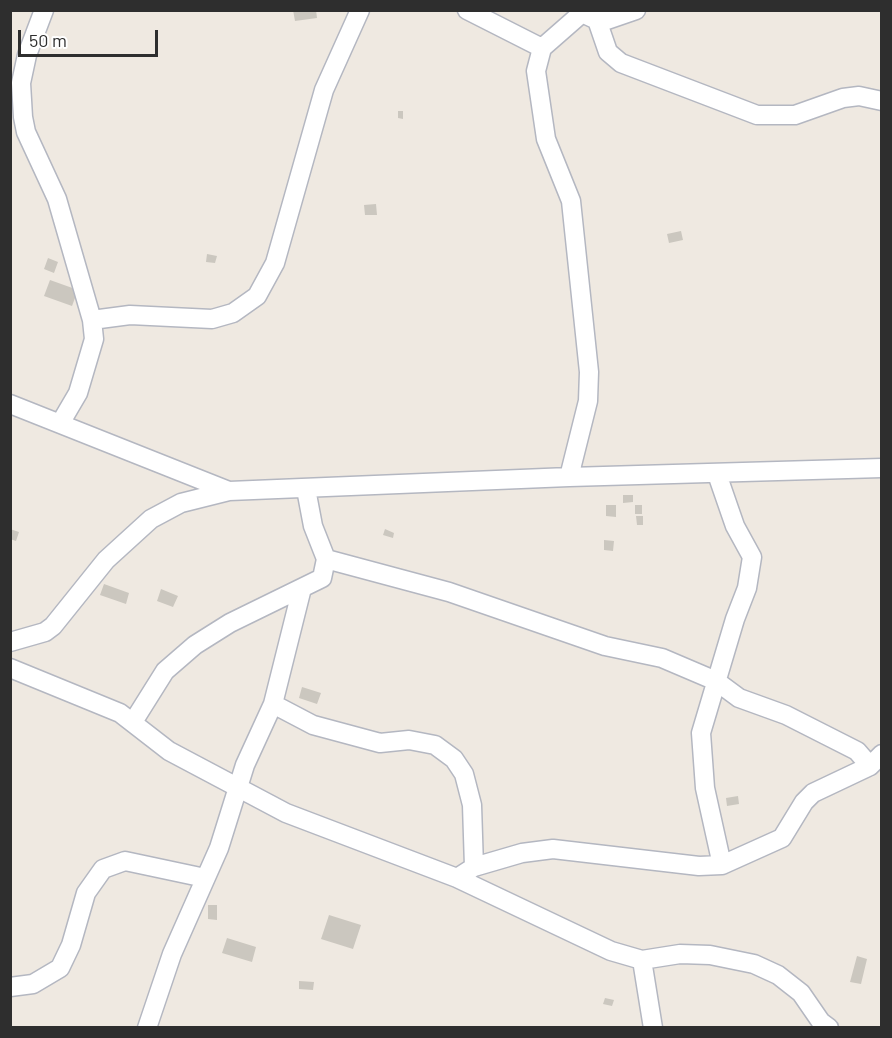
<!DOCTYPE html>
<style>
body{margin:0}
#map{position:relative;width:892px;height:1038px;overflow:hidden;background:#efe9e1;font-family:Barlow,sans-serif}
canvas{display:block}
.frame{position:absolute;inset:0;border:12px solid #2e2e2e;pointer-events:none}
.scale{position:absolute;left:18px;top:30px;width:140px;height:27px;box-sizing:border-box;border:3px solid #2e2e2e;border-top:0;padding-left:8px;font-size:18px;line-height:21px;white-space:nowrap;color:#2e2e2e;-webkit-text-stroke:4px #fff;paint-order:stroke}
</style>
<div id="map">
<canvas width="892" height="1038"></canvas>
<div class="frame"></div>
<div class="scale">50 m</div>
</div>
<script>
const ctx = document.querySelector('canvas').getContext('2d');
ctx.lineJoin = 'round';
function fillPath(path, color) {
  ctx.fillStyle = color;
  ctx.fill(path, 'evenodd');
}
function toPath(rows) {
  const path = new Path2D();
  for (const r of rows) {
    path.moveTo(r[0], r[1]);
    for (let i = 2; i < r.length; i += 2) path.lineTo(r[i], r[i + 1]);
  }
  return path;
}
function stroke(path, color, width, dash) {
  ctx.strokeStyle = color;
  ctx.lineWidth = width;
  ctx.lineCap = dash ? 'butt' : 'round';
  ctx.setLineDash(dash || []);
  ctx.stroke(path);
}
fillPath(toPath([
 [293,10,316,10,317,18,295,21],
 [398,111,403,111,403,119,398,118],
 [376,204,377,215,365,215,364,205],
 [681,231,683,240,669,243,667,234],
 [207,254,217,256,215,263,206,262],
 [48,258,58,262,54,273,44,269],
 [50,280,78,290,72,306,44,296],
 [623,495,633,495,633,502,623,503],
 [606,505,616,505,616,517,606,516],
 [635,505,642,505,642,514,635,514],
 [636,516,643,516,643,525,637,525],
 [10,529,19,532,16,541,10,539],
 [385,529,394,533,393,538,383,535],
 [604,540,614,541,613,551,604,550],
 [104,584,129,593,126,604,100,595],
 [161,589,178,596,173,607,157,601],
 [302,687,321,693,317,704,299,698],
 [738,796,739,804,727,806,726,798],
 [208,905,217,905,217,920,208,919],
 [329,915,361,925,353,949,321,939],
 [227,938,256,947,252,962,222,953],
 [857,956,867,959,861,984,850,982],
 [299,981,314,982,313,990,299,989],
 [605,998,614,1000,612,1006,603,1004]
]), '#cbc7bf');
const minor = toPath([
 [44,10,27,55,21,83,23,117,26,132,57,199,92,320,94,339,78,393,61,422],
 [467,10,542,48],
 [597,20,608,52,621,63,757,115,795,115,843,98,859,96,882,101],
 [92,320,130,315,212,319,233,313,257,296,275,263,324,90,360,10],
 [10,404,229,491],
 [717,474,735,526,752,557,747,588,735,619,701,733,705,788,722,865],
 [569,477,588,401,589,372,571,201,546,139,536,71,542,48,582,13,597,20,604,21,636,10],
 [326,559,449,592,605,646,662,658,716,681,739,698,786,715,857,751,870,766],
 [10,642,45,632,53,626,106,560,151,519,181,503,229,491,569,477,882,468],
 [10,668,120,713,169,751,286,813,457,878,611,951,642,960,680,954,710,955,754,964,778,975,801,993,821,1022,829,1028],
 [273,704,313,725,380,743,409,740,435,745,454,759,464,774,472,805,474,867],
 [133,722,165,671,195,645,230,623,322,578,326,559,313,526,306,489],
 [457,878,474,867,522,853,553,849,699,866,722,865,782,838,804,802,813,793,870,766,882,754],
 [642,960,653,1028],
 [10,987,33,984,60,968,71,945,86,893,103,869,125,861,205,878],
 [147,1028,172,954,219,848,245,765,273,704,302,588]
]);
stroke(minor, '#b4b7c1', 21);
stroke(minor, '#fff', 18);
</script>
